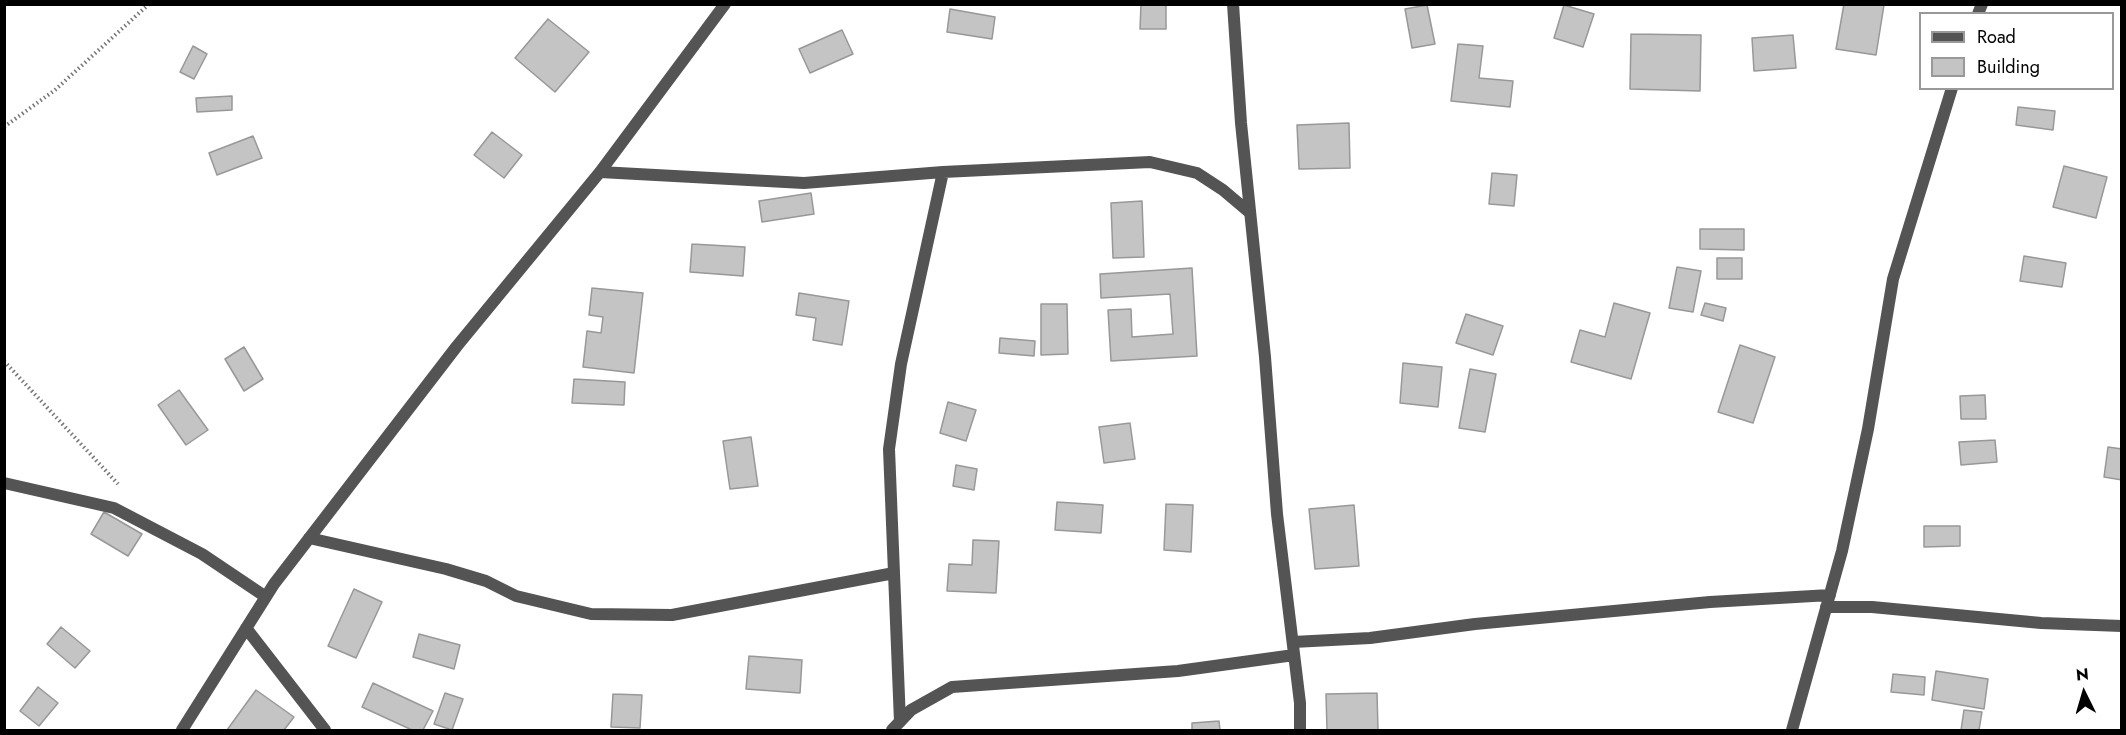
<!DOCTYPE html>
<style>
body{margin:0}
#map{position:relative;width:2126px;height:735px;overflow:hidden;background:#fff;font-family:Jost,sans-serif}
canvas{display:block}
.frame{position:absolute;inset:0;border:6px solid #000;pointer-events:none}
.legend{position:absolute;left:1919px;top:12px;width:195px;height:78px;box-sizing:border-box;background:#fff;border:2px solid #999;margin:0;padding:8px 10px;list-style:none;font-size:18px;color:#000}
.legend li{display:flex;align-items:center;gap:12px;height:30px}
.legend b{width:30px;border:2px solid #999}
.north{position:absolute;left:2054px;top:663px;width:60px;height:60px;-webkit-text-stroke:4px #fff;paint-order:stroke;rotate:355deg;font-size:16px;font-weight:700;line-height:24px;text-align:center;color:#000}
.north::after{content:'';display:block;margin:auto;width:21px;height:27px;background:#000;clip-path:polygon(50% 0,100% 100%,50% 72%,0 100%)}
</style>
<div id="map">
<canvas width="2126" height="735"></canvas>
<div class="frame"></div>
<ul class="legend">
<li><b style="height:8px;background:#545454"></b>Road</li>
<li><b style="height:16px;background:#c4c4c4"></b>Building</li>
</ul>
<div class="north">N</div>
</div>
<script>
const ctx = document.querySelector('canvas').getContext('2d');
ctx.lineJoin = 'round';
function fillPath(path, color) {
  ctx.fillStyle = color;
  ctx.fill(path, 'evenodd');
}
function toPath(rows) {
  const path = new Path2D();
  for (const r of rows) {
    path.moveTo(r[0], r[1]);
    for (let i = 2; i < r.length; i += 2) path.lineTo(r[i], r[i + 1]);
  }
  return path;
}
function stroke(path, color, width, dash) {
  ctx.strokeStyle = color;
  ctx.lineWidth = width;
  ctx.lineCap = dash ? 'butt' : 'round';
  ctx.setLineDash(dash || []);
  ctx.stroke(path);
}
const building = toPath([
 [1141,4,1166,4,1166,29,1140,29,1141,4],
 [1844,4,1884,5,1876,55,1836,49,1844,4],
 [1427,5,1435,44,1412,48,1405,9,1427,5],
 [1564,5,1594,14,1583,47,1554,38,1564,5],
 [950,9,995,17,992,39,947,32,950,9],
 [548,19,589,52,555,92,515,58,548,19],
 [842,30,853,54,810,73,799,49,842,30],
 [1631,34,1701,35,1700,91,1630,89,1631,34],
 [1793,35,1796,68,1754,71,1752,38,1793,35],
 [1458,44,1483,46,1479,78,1513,81,1510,107,1451,101,1458,44],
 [193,46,207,54,194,79,180,72,193,46],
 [232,96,232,110,197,112,196,98,232,96],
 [2018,107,2055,111,2053,130,2016,125,2018,107],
 [1349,123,1350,168,1299,169,1297,125,1349,123],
 [492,132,522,155,504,178,474,155,492,132],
 [253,136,262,158,217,175,209,153,253,136],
 [2064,166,2107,177,2096,218,2053,207,2064,166],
 [1492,173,1517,175,1514,206,1489,204,1492,173],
 [811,193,814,214,762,222,759,201,811,193],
 [1142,201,1144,257,1113,258,1111,203,1142,201],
 [1700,229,1744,229,1744,250,1700,249,1700,229],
 [692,244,745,247,743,276,690,272,692,244],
 [2024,256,2066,263,2062,287,2020,281,2024,256],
 [1717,258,1742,258,1742,279,1717,279,1717,258],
 [1677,267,1701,271,1693,312,1669,308,1677,267],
 [1192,268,1197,356,1111,361,1108,310,1131,309,1132,337,1173,334,1170,294,1101,298,1100,274,1192,268],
 [592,288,643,293,634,373,583,367,587,331,601,333,603,317,589,315,592,288],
 [799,293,849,301,842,345,813,340,816,318,796,315,799,293],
 [1614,303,1650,313,1631,379,1571,362,1580,330,1605,337,1614,303],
 [1705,303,1726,308,1723,321,1701,315,1705,303],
 [1041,304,1067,304,1068,354,1041,355,1041,304],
 [1466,314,1503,326,1493,355,1456,343,1466,314],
 [1000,338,1035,341,1034,356,999,353,1000,338],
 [1740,345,1775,357,1753,423,1718,412,1740,345],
 [244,347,263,379,244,391,225,359,244,347],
 [1403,363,1442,367,1438,407,1400,403,1403,363],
 [1470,369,1496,374,1485,432,1459,428,1470,369],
 [574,379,625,382,624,405,572,403,574,379],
 [179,390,208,430,186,445,158,405,179,390],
 [1985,395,1986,419,1961,419,1960,396,1985,395],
 [948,402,976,410,966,441,940,433,948,402],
 [1130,423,1135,459,1104,463,1099,427,1130,423],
 [751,437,758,486,730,489,723,441,751,437],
 [1995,440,1997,462,1961,465,1959,442,1995,440],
 [2108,447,2122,449,2122,480,2104,477,2108,447],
 [956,465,977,469,974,490,953,486,956,465],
 [1057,502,1103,505,1101,533,1055,530,1057,502],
 [1166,504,1193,505,1191,552,1164,550,1166,504],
 [1354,505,1359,566,1315,569,1309,509,1354,505],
 [104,512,142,534,128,556,91,534,104,512],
 [1924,526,1960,526,1960,546,1924,547,1924,526],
 [973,540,999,541,996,593,947,591,949,564,972,565,973,540],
 [354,589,382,602,356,658,328,646,354,589],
 [61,627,90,651,75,668,47,644,61,627],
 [419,634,460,645,454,669,413,657,419,634],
 [749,656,802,660,800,693,746,689,749,656],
 [1936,671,1988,679,1984,709,1932,700,1936,671],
 [1893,674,1925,677,1924,695,1891,692,1893,674],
 [373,683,433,711,423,730,412,730,362,707,373,683],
 [38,687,58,703,39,726,20,711,38,687],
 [256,690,294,717,284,730,227,730,256,690],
 [445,693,463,699,452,730,434,724,445,693],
 [1377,693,1378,730,1327,730,1326,694,1377,693],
 [613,694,642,695,640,728,611,727,613,694],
 [1964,710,1982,712,1979,730,1961,730,1964,710],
 [1219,721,1220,730,1192,730,1192,723,1219,721]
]);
fillPath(building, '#c4c4c4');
stroke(building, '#989898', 1.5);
stroke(toPath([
 [4,127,55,90,149,4],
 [4,361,118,484]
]), '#767676', 4, [1.5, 3]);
stroke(toPath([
 [1233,4,1241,123,1265,357,1277,514,1300,703,1300,730],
 [1978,14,1982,4],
 [600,172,804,183,943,172,1150,162,1197,173,1223,190,1249,212],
 [4,483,114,508,202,554,266,597],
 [309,538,446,569,486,581,516,596,591,614,672,615,894,573],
 [1826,607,1872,607,2041,623,2122,626],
 [246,628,325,730],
 [1293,642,1370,638,1475,624,1710,602,1830,595],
 [900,722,889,449,901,364,943,172],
 [182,730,274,584,457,346,600,172,725,4],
 [892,730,911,710,952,687,1178,671,1294,655],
 [1792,730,1842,551,1868,429,1893,279,1952,88]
]), '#545454', 12);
</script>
